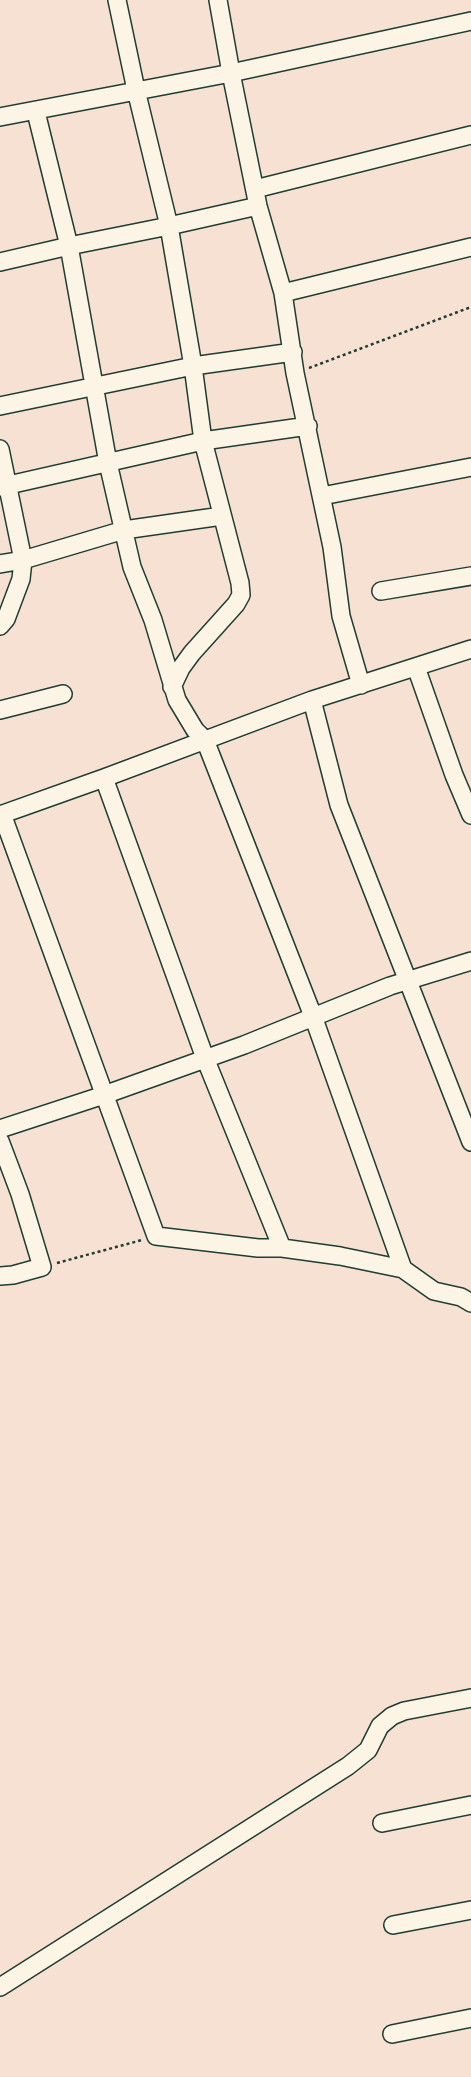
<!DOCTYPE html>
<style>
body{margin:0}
canvas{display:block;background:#f7e1d2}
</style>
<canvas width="471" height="2077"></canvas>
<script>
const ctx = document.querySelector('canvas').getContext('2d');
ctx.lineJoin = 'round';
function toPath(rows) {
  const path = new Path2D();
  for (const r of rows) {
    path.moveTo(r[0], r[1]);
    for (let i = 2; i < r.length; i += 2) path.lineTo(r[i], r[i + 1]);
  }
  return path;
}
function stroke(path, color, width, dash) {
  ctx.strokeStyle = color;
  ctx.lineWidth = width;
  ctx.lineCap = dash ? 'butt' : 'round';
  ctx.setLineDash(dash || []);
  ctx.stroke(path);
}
const street = toPath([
 [117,0,136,90,169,226,193,366,203,441,240,583,241,595,236,604,192,653,181,668,172,687],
 [218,0,231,73,258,206,283,293,295,373,332,547,341,616,361,685],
 [36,112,69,246,108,463,132,567,153,620,177,700,195,730,205,740,313,1016,403,1269],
 [0,117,231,73,471,21],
 [255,189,471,135],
 [0,262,69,246,169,226,258,206],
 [283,293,471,247],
 [0,406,193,366,293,352],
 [0,449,23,560,21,579,6,619,0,626],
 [0,487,203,441,308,426],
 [322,496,471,467],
 [0,564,23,560,124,530,222,516],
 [381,591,471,576],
 [416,667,454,775,471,815],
 [312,700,339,805,471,1142],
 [0,710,63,694],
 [104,778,205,1058,282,1248],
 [2,814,156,1236,258,1248,282,1248,340,1256,403,1269,434,1291,461,1297,471,1303],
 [0,815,104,778,312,700,471,649],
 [0,1129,104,1095,244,1045,390,986,471,961],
 [0,1141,20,1194,42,1267,13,1275,0,1276],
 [382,1823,471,1805],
 [393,1925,471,1910],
 [0,1987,348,1766,368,1750,380,1726,392,1716,404,1711,471,1698],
 [392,2034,471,2018]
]);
stroke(street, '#1f3d34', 20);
stroke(toPath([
 [309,368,471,307],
 [57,1263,142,1240]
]), '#1f3d34', 2.5, [3, 3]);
stroke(street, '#fcf5e5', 17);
</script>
